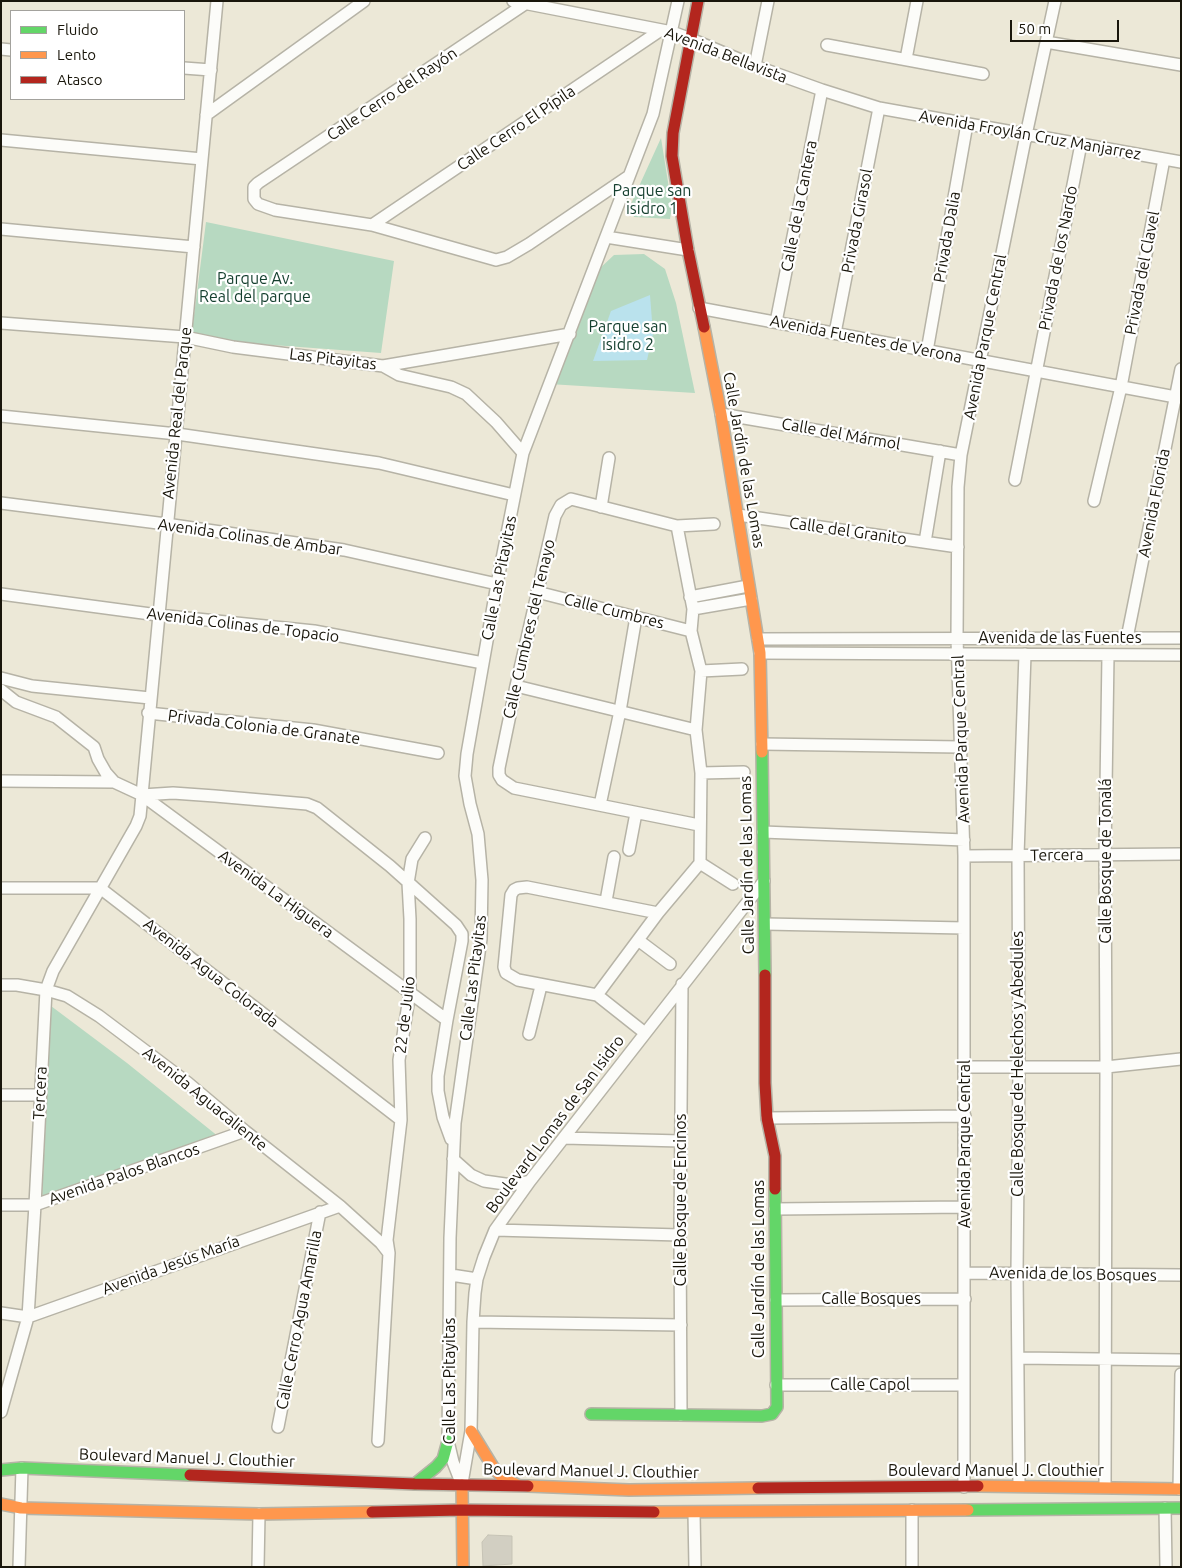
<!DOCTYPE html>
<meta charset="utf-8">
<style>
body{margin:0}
#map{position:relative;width:1182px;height:1568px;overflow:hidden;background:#ece8d7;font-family:Ubuntu,sans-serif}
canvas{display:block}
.frame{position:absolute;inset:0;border:2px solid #19160b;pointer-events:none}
.legend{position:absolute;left:10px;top:10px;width:175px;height:90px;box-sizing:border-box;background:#fff;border:1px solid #a3a29d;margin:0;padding:6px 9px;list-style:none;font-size:15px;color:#19160b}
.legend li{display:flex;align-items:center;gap:10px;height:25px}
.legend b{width:25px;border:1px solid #a3a29d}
.scale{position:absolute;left:1010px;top:20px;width:109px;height:22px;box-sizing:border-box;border:2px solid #19160b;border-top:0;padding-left:6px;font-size:15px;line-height:18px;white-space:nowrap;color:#19160b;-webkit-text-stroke:4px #fff;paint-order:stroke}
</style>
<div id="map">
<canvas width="1182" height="1568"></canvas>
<div class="frame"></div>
<ul class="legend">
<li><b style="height:6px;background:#63d668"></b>Fluido</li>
<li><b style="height:6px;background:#ff974d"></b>Lento</li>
<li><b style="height:6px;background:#b3261e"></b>Atasco</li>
</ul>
<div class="scale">50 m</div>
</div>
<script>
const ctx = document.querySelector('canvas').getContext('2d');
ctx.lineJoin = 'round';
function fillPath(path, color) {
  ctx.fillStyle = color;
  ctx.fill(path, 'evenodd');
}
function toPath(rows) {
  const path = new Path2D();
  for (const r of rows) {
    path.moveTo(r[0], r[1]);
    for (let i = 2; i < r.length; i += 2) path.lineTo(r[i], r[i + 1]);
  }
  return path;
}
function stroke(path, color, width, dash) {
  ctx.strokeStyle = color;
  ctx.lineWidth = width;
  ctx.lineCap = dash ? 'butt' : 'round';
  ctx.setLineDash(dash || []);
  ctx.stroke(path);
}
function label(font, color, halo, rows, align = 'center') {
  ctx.font = font + ' Ubuntu,sans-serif';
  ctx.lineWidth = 4.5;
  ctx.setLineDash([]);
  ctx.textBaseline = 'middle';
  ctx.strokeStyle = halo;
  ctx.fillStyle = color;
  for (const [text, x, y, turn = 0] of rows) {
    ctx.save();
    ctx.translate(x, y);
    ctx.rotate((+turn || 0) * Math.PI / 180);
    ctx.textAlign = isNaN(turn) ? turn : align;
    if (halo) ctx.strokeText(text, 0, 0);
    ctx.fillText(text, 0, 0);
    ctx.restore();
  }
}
fillPath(toPath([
 [661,138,672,207,670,219,634,217,630,206],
 [206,222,394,261,381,353,191,339],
 [644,254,665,269,676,303,695,393,549,384,598,270,614,255],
 [51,1006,127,1063,219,1137,42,1199]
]), '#b7d9c1');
fillPath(toPath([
 [650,295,653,334,647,360,593,361,611,311]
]), '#bae2ed');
const building = toPath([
 [488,1535,512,1536,512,1564,483,1566,482,1542,488,1535]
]);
fillPath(building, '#d2cfc2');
stroke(building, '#c6c3b5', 1);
const street = toPath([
 [513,1,672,32,691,39,755,66,822,90,879,108,1181,162],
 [525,4,258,183,254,187,254,199,258,204,275,210,372,225,496,260,507,257,529,244,629,176],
 [1046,42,1181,65],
 [827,45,983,74],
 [1,49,11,50],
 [906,59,917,1],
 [755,66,768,1],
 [184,68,211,70],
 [206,115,364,1],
 [1,140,202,159],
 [372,225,661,30],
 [1,229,194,247],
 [606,237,688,250],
 [699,308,1181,398],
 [776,322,822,90],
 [1,323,185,337,233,347,383,366,570,334],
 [835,333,879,108],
 [927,351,967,124],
 [383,366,399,375,451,387,466,394,496,422,523,453],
 [721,414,961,455],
 [1,416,177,434,379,463,514,495],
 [1015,480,1081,144],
 [1094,501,1121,387,1164,159],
 [1,503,166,524,344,550,497,584],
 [601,507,609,458],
 [738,515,958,547],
 [925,542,940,451],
 [537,592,691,631],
 [1,594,158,615,314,631,483,663],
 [690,597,748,586],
 [693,609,751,599],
 [1127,638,1181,369],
 [758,639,1181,638],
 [760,653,1181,655],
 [701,671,742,669],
 [1,678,32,686,150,698],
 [516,686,696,730],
 [1,690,16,702,56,717,94,747,98,759,106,773,114,782],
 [148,713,313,730,438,753],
 [762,744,960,747],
 [701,773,744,772],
 [1,781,114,782,142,795,447,1020],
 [142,795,173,793,215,796,307,804,317,808,390,866,456,925,462,934,462,941,447,1020,438,1076,438,1091,443,1117,451,1139],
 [600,805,620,711,636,617],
 [699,825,514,788,502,780,499,775,499,768,516,686,555,516,561,505,571,499,677,526,714,524],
 [763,832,964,840],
 [629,850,636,813],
 [964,856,1181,854],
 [700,863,733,884],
 [1,888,100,888,401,1120],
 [606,901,614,857],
 [765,924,964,928],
 [638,940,670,964],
 [1,985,17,985,46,990,67,996,99,1016,188,1083,245,1131,340,1206,381,1243,388,1252],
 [597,995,658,913,700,863,701,773,696,730,701,671,691,631,693,609,677,526],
 [645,1033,597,995,518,980,506,973,504,967,511,895,514,890,518,888,527,887,658,913],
 [529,1034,541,986],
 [964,1067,1106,1067,1181,1059],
 [1,1095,40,1095],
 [767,1118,965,1116],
 [564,1138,681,1141],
 [453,1159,471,1175,484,1181,512,1185,530,1181],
 [1,1205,35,1205,245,1131],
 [775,1209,965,1207],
 [495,1230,680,1235],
 [965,1273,1181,1275],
 [451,1275,477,1279],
 [776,1300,965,1299],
 [1,1313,28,1317,340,1206],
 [473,1322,681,1325],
 [1018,1358,1181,1360],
 [776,1385,964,1385],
 [1,1412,28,1317,35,1205,46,990,53,971,136,826,140,816,217,1],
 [681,1415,680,1235,682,984],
 [278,1427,320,1212],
 [378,1441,389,1253,387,1240,401,1120,399,1060,410,992,410,919,408,883,412,859,425,838],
 [462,1483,471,1431,473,1322,475,1293,477,1279,484,1257,495,1230,530,1181,764,881],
 [462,1485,453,1462,448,1441,450,1238,455,1123,481,939,482,880,478,834,470,804,465,776,467,754,497,584,523,453,653,114,678,1],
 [1019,1485,1017,1273,1019,1067,1018,855,1025,654],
 [964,1487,964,856,957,638,958,487,961,455,1026,135,1055,1],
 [1105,1487,1106,1067,1105,855,1108,655],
 [1179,1489,1181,1374],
 [1165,1508,1166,1567],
 [912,1510,912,1567],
 [694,1513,695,1567],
 [19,1567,22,1468],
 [258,1567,259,1514]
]);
const fast = toPath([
 [762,752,765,975],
 [591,1414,762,1416,772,1414,777,1407,775,1189],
 [1,1470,22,1468,190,1475],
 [415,1484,436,1467,443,1459,448,1441],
 [968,1510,1181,1508]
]);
const slow = toPath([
 [704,327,721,414,760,653,762,752],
 [471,1431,493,1467,502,1477,517,1485],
 [462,1485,463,1567],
 [528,1486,629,1490,758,1488],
 [978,1486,1181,1489],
 [1,1504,21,1508,259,1514,372,1512],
 [654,1512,968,1510]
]);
const jam = toPath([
 [698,1,673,133,672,156,688,250,704,327],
 [765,975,765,1083,767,1118,775,1156,775,1189],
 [190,1475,415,1484,528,1486],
 [758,1488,978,1486],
 [372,1512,461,1510,654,1512]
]);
stroke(street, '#b6b3a6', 14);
stroke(fast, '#b6b3a6', 14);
stroke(slow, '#b6b3a6', 14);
stroke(jam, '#b6b3a6', 14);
stroke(street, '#fcfcf9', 11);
stroke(fast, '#63d668', 11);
stroke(slow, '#ff974d', 11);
stroke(jam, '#b3261e', 11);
label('16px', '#19160b', '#fff', [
 ["Avenida Bellavista",726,55,21],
 ["Calle Cerro del Rayón",392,94,-34],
 ["Calle Cerro El Pípila",516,128,-34],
 ["Avenida Froylán Cruz Manjarrez",1030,135,10],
 ["Calle de la Cantera",799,206,-79],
 ["Privada Girasol",857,221,-79],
 ["Privada Dalia",947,237,-80],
 ["Privada de los Nardo",1058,258,-79],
 ["Privada del Clavel",1142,273,-79],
 ["Avenida Parque Central",985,337,-79],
 ["Avenida Fuentes de Verona",866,339,11],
 ["Las Pitayitas",333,359,7],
 ["Avenida Real del Parque",177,413,-84],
 ["Calle del Mármol",841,434,10],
 ["Calle Jardín de las Lomas",744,460,80],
 ["Avenida Florida",1154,503,-79],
 ["Calle del Granito",848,531,8],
 ["Avenida Colinas de Ambar",250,537,8],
 ["Calle Las Pitayitas",499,578,-79],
 ["Calle Cumbres",614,611,14],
 ["Avenida Colinas de Topacio",243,625,7],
 ["Calle Cumbres del Tenayo",529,629,-77],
 ["Avenida de las Fuentes",1060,638],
 ["Privada Colonia de Granate",264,727,7],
 ["Avenida Parque Central",961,739,-92],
 ["Tercera",1057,855,-1],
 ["Calle Bosque de Tonalá",1106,861,-90],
 ["Calle Jardín de las Lomas",747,865,-91],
 ["Avenida La Higuera",276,894,36],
 ["Avenida Agua Colorada",211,973,38],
 ["Calle Las Pitayitas",473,978,-83],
 ["22 de Julio",405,1015,-83],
 ["Calle Bosque de Helechos y Abedules",1018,1064,-90],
 ["Tercera",40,1093,-87],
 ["Avenida Aguacaliente",205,1099,39],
 ["Boulevard Lomas de San Isidro",555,1124,-53],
 ["Avenida Parque Central",965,1144,-90],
 ["Avenida Palos Blancos",124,1174,-19],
 ["Calle Bosque de Encinos",681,1200,-90],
 ["Avenida Jesús María",171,1265,-20],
 ["Calle Jardín de las Lomas",759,1269,-90],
 ["Avenida de los Bosques",1073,1274,1],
 ["Calle Bosques",871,1299],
 ["Calle Cerro Agua Amarilla",299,1320,-79],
 ["Calle Las Pitayitas",450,1381,-90],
 ["Calle Capol",870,1385],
 ["Boulevard Manuel J. Clouthier",187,1458,2],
 ["Boulevard Manuel J. Clouthier",591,1471,1],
 ["Boulevard Manuel J. Clouthier",996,1471]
]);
label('16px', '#143f2e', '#fff', [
 ["Parque san",652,191],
 ["isidro 1",652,209],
 ["Parque Av.",255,279],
 ["Real del parque",255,297],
 ["Parque san",628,327],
 ["isidro 2",628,345]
]);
</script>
